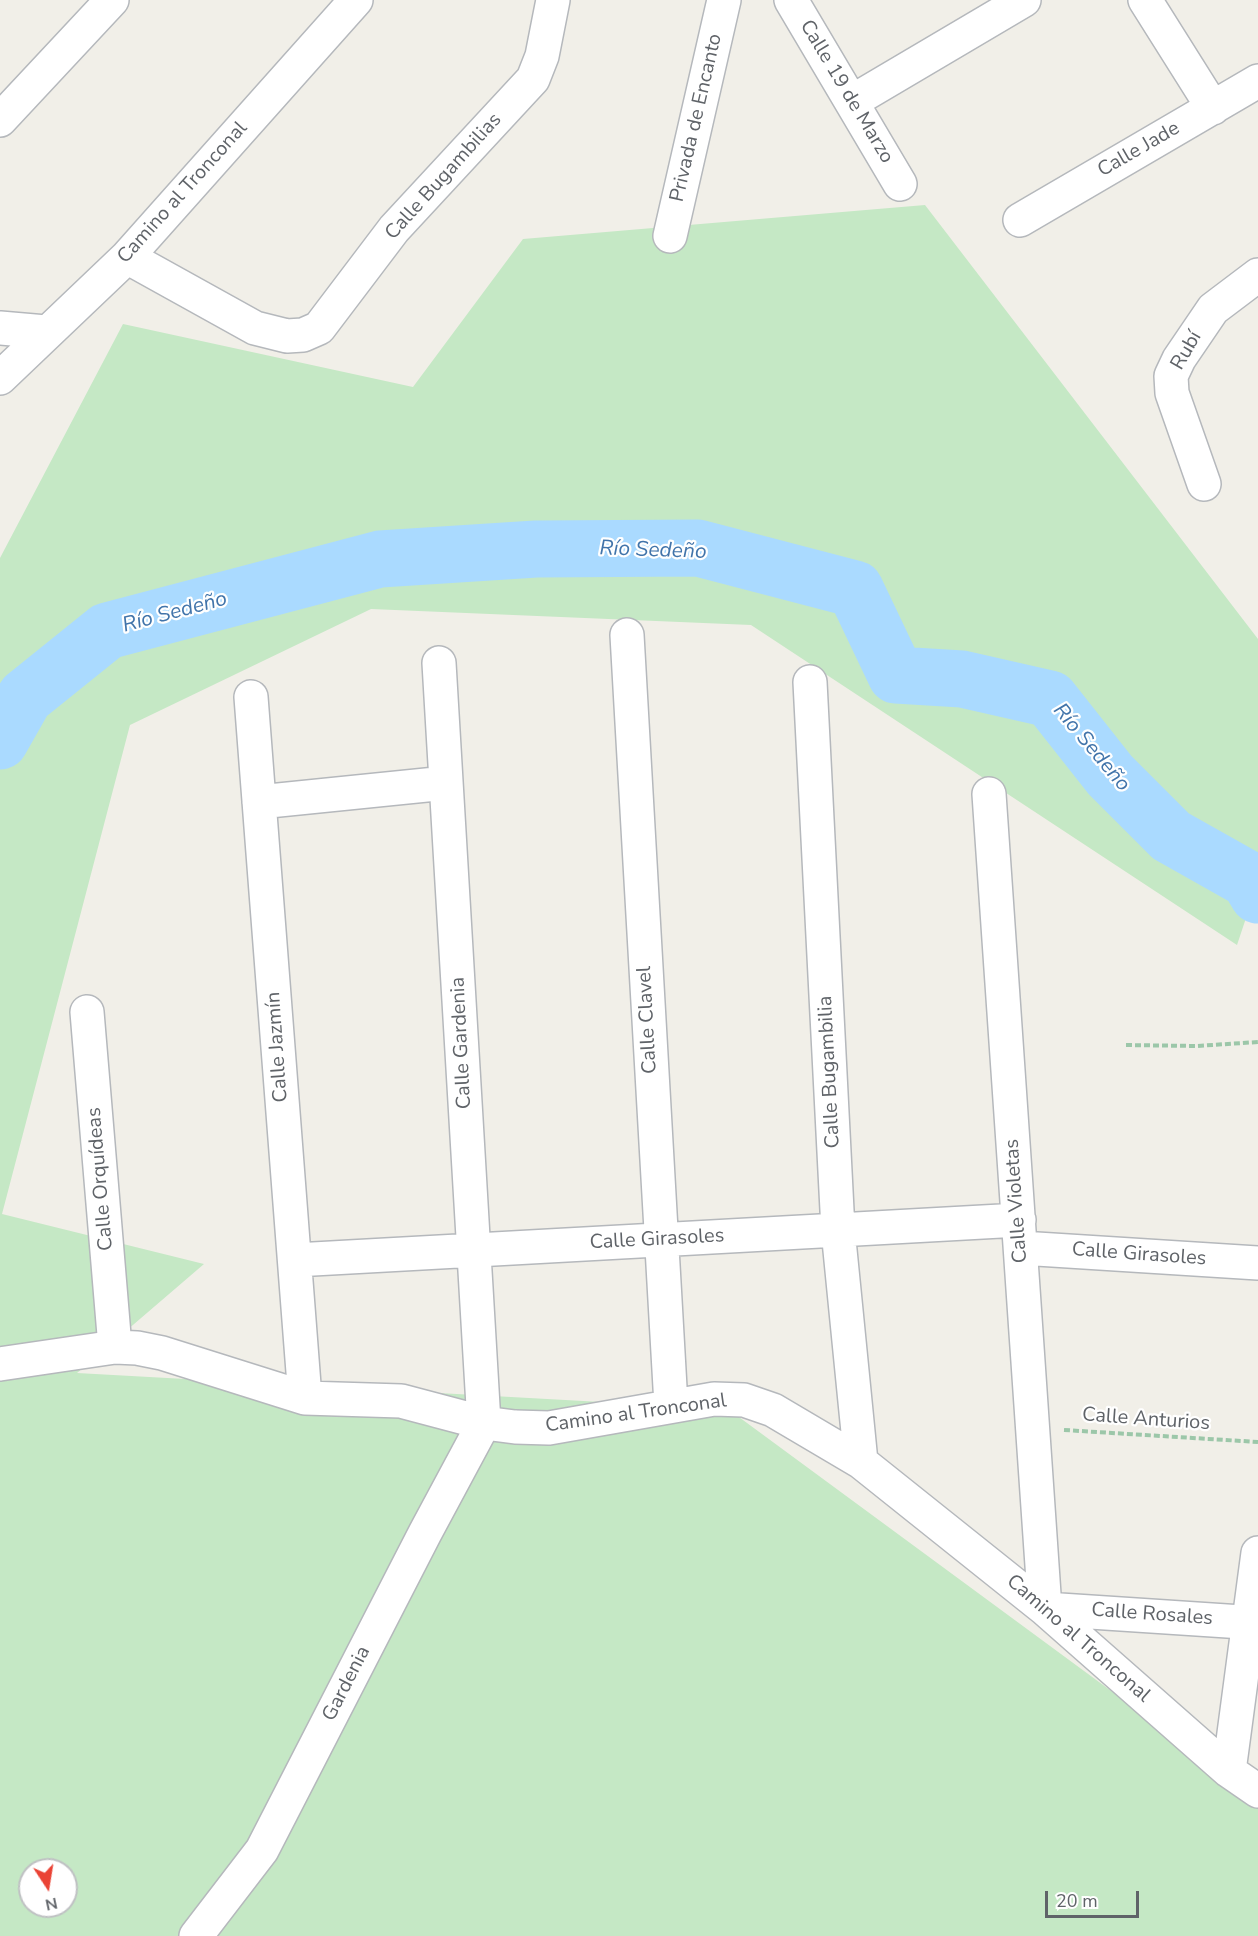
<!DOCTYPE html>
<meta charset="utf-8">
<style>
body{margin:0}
#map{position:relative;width:1258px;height:1936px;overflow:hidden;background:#f1efe8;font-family:"Nunito Sans",sans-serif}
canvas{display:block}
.north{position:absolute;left:18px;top:1858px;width:60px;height:60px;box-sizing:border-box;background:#fff;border:2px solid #bfc1c3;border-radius:50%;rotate:168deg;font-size:16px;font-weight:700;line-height:24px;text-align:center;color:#5f6368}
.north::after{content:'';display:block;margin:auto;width:21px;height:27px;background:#ea4335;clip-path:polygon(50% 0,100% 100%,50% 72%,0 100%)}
.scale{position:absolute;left:1045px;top:1891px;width:94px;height:27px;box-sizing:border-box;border:3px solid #5f6368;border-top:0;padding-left:8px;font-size:18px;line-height:21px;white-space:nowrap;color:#5f6368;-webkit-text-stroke:4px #fff;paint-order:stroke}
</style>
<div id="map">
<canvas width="1258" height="1936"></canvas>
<div class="north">N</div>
<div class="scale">20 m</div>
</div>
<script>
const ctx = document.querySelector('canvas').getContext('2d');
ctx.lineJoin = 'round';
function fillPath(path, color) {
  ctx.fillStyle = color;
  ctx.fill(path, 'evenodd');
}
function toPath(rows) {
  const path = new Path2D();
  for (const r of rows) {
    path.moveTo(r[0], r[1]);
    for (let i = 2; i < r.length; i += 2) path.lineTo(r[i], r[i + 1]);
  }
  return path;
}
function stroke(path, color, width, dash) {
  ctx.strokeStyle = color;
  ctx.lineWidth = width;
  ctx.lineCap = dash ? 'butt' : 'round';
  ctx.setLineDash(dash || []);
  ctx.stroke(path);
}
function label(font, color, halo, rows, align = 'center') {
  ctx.font = font + ' "Nunito Sans",sans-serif';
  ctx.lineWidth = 4.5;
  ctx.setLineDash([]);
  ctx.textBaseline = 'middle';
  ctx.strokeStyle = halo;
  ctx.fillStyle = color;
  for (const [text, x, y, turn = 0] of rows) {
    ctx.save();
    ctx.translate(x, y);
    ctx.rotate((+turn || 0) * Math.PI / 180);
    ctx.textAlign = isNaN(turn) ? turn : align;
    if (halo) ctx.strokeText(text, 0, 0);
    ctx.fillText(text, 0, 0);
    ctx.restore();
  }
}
fillPath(toPath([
 [925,205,1258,639,1258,882,1237,945,751,625,371,609,130,725,2,1214,204,1264,77,1373,728,1409,1258,1799,1258,1936,0,1936,0,558,123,324,413,387,523,239],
 [30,1870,66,1870,66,1906,30,1906]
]), '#c5e8c5');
stroke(toPath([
 [0,741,25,697,107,631,380,559,536,549,698,548,855,589,896,675,962,679,1050,699,1110,775,1171,836,1249,880,1258,895]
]), '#aadaff', 57);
const minor = toPath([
 [791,0,900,184],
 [1145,0,1213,108],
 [853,101,1024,0],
 [0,120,112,0],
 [1020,220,1258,81],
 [670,236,724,0],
 [127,257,255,328,287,336,303,335,319,328,394,229,533,79,542,56,553,0],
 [0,328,46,332],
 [0,378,127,257,356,0],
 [1204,484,1172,393,1171,376,1179,359,1213,309,1258,275],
 [627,635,671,1405],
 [810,682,838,1230,861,1462],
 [251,697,305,1398],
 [989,794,1045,1609,1258,1623],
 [259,802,446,783],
 [87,1012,115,1347],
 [1021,1248,1258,1263],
 [295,1260,1019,1220],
 [0,1364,115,1347,137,1348,162,1353,305,1398,401,1401,484,1423,515,1427,549,1428,714,1399,744,1400,773,1410,861,1462,1045,1609,1229,1771,1258,1791],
 [1229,1771,1258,1553],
 [196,1936,262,1850,425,1533,484,1423,439,663]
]);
stroke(minor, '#b5b8bc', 36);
stroke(toPath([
 [1126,1045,1197,1046,1258,1042],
 [1064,1430,1258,1442]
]), '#9cc7a9', 4, [6, 3]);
stroke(minor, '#fff', 33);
label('20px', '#5f6368', '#fff', [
 ["Calle 19 de Marzo",846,92,59],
 ["Privada de Encanto",697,118,-77],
 ["Calle Jade",1139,150,-30],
 ["Calle Bugambilias",444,177,-48],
 ["Camino al Tronconal",183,193,-48],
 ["Rubí",1187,351,-60],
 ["Calle Clavel",648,1020,-93],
 ["Calle Gardenia",462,1043,-93],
 ["Calle Jazmín",278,1047,-94],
 ["Calle Bugambilia",830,1072,-93],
 ["Calle Orquídeas",101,1179,-95],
 ["Calle Violetas",1017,1201,-94],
 ["Calle Girasoles",657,1240,-3],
 ["Calle Girasoles",1139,1255,4],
 ["Camino al Tronconal",636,1414,-8],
 ["Calle Anturios",1146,1420,4],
 ["Calle Rosales",1152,1615,4],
 ["Camino al Tronconal",1078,1639,41],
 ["Gardenia",347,1684,-63]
]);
label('italic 21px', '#4174aa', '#fff', [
 ["Río Sedeño",653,551,2],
 ["Río Sedeño",175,613,-15],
 ["Río Sedeño",1091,748,50]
]);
</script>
